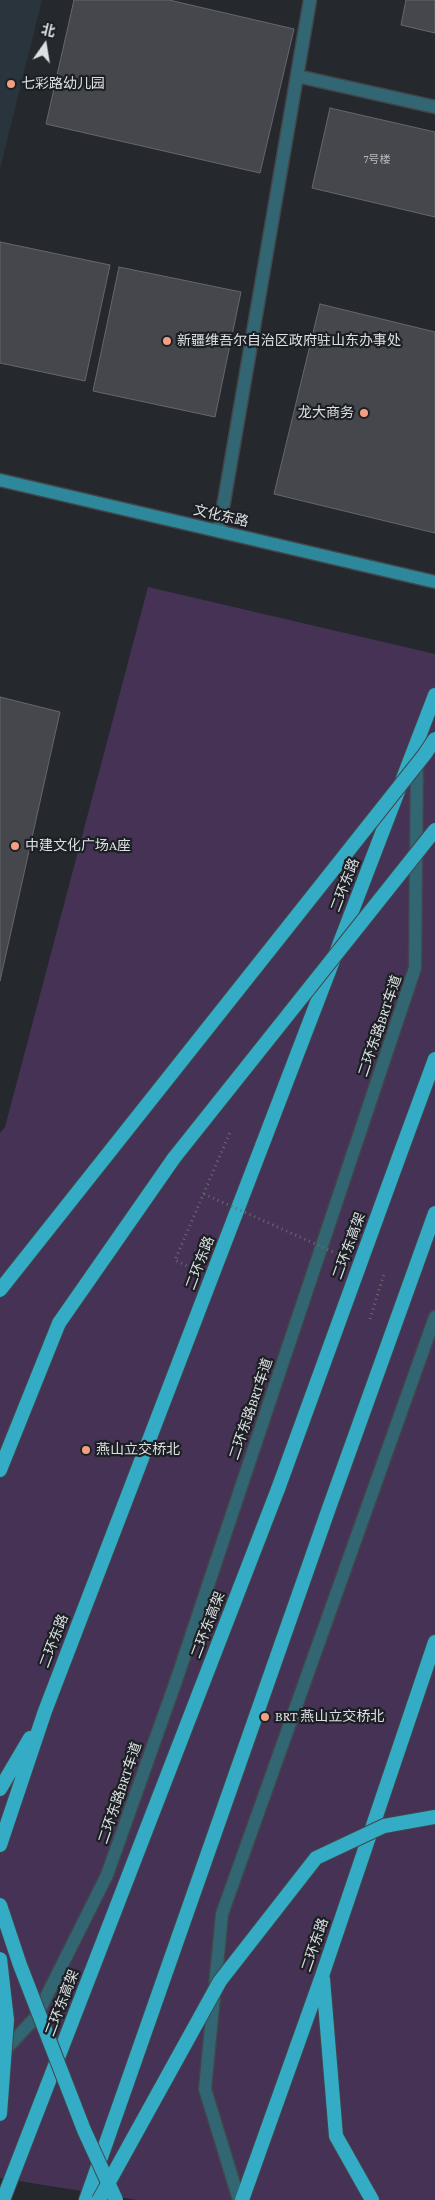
<!DOCTYPE html>
<meta charset="utf-8">
<style>
body{margin:0}
#map{position:relative;width:435px;height:2200px;overflow:hidden;background:#25292e;font-family:"Crimson Pro","Noto Sans SC",serif}
canvas{display:block}
.north{position:absolute;left:20px;top:20px;width:50px;height:50px;-webkit-text-stroke:4px #1c2024;paint-order:stroke;rotate:13deg;font-size:14px;font-weight:700;line-height:20px;text-align:center;color:#dde0e2}
.north::after{content:'';display:block;margin:auto;width:18px;height:22px;background:#dde0e2;clip-path:polygon(50% 0,100% 100%,50% 72%,0 100%)}
</style>
<div id="map">
<canvas width="435" height="2200"></canvas>
<div class="north">北</div>
</div>
<script>
const ctx = document.querySelector('canvas').getContext('2d');
ctx.lineJoin = 'round';
function fillPath(path, color) {
  ctx.fillStyle = color;
  ctx.fill(path, 'evenodd');
}
function toPath(rows) {
  const path = new Path2D();
  for (const r of rows) {
    path.moveTo(r[0], r[1]);
    for (let i = 2; i < r.length; i += 2) path.lineTo(r[i], r[i + 1]);
  }
  return path;
}
function stroke(path, color, width, dash) {
  ctx.strokeStyle = color;
  ctx.lineWidth = width;
  ctx.lineCap = dash ? 'butt' : 'round';
  ctx.setLineDash(dash || []);
  ctx.stroke(path);
}
function label(font, color, halo, rows, align = 'center') {
  ctx.font = font + ' "Crimson Pro","Noto Sans SC",serif';
  ctx.lineWidth = 4.5;
  ctx.setLineDash([]);
  ctx.textBaseline = 'middle';
  ctx.strokeStyle = halo;
  ctx.fillStyle = color;
  for (const [text, x, y, turn = 0] of rows) {
    ctx.save();
    ctx.translate(x, y);
    ctx.rotate((+turn || 0) * Math.PI / 180);
    ctx.textAlign = isNaN(turn) ? turn : align;
    if (halo) ctx.strokeText(text, 0, 0);
    ctx.fillText(text, 0, 0);
    ctx.restore();
  }
}
fillPath(toPath([
 [0,0,42,0,0,169]
]), '#2a343c');
fillPath(toPath([
 [148,587,435,654,435,2200,137,2200,0,2178,0,1133,5,1127]
]), '#453255');
const building = toPath([
 [74,0,169,0,294,29,260,173,46,124,74,0],
 [406,0,435,0,435,33,401,25,406,0],
 [330,108,435,132,435,217,312,188,330,108],
 [0,242,110,265,85,381,0,363,0,242],
 [119,267,241,292,215,417,93,391,119,267],
 [320,304,435,332,435,533,274,494,320,304],
 [0,697,60,712,0,981,0,697]
]);
fillPath(building, '#45474c');
stroke(building, '#66676e', 1);
const service = toPath([
 [2,2053,36,2017,107,1875,176,1681,415,968,417,759],
 [239,2200,205,2089,222,1914,435,1317]
]);
const minor = toPath([
 [297,76,435,107],
 [219,531,310,0]
]);
const secondary = toPath([
 [0,480,435,582]
]);
const trunk = toPath([
 [400,1154,435,1059],
 [0,1470,59,1323,174,1158],
 [0,1789,30,1738],
 [0,1845,45,1711,435,695],
 [323,1979,336,2136,372,2200],
 [3,2200,278,1489],
 [86,2200,329,1508],
 [242,2200,323,1973,435,1642]
]);
stroke(service, '#42464b', 15);
stroke(minor, '#42464b', 15);
stroke(secondary, '#42464b', 15);
stroke(trunk, '#42464b', 16);
stroke(toPath([
 [191,1268,175,1260,231,1130],
 [370,1319,384,1274]
]), '#696c70', 3, [1, 4]);
stroke(service, '#326672', 12);
stroke(minor, '#326672', 12);
stroke(secondary, '#2d889b', 12);
stroke(trunk, '#34acc5', 14);
const trunkBridge = toPath([
 [174,1158,435,830],
 [0,1290,425,754,435,739],
 [278,1489,400,1154],
 [329,1508,435,1213],
 [0,1905,20,1965,84,2130,116,2200],
 [0,1959,7,2020,0,2114],
 [99,2200,220,1981,316,1858,384,1826,435,1817]
]);
stroke(trunkBridge, '#42464b', 16, []);
stroke(toPath([
 [204,1194,340,1255]
]), '#696c70', 3, [1, 4]);
stroke(trunkBridge, '#34acc5', 14);
for (const [x, y, r, color] of [
 [11,84,5,"#f39f82"],
 [167,341,5,"#f39f82"],
 [364,413,5,"#f39f82"],
 [15,846,5,"#f39f82"],
 [86,1450,5,"#f39f82"],
 [265,1717,5,"#f39f82"]
]) {
  const dot = new Path2D();
  dot.arc(x, y, r, 0, 2 * Math.PI);
  ctx.fillStyle = color;
  ctx.fill(dot);
  stroke(dot, '#1c2024', 2);
}
label('11px', '#b7babc', null, [
 ["7号楼",377,160]
]);
label('14px', '#dde0e2', '#1c2024', [
 ["七彩路幼儿园",21,84],
 ["新疆维吾尔自治区政府驻山东办事处",177,341],
 ["龙大商务",354,413,"right"],
 ["中建文化广场A座",25,846],
 ["燕山立交桥北",96,1450],
 ["BRT 燕山立交桥北",275,1717]
], 'left');
label('14px', '#dde0e2', '#1c2024', [
 ["文化东路",221,516,13],
 ["二环东路",345,885,-69],
 ["二环东路BRT车道",380,1026,-71],
 ["二环东高架",349,1246,-70],
 ["二环东路",200,1263,-69],
 ["二环东路BRT车道",251,1409,-71],
 ["二环东高架",208,1625,-69],
 ["二环东路",54,1641,-69],
 ["二环东路BRT车道",120,1793,-71],
 ["二环东路",315,1945,-71],
 ["二环东高架",62,2003,-69]
]);
</script>
